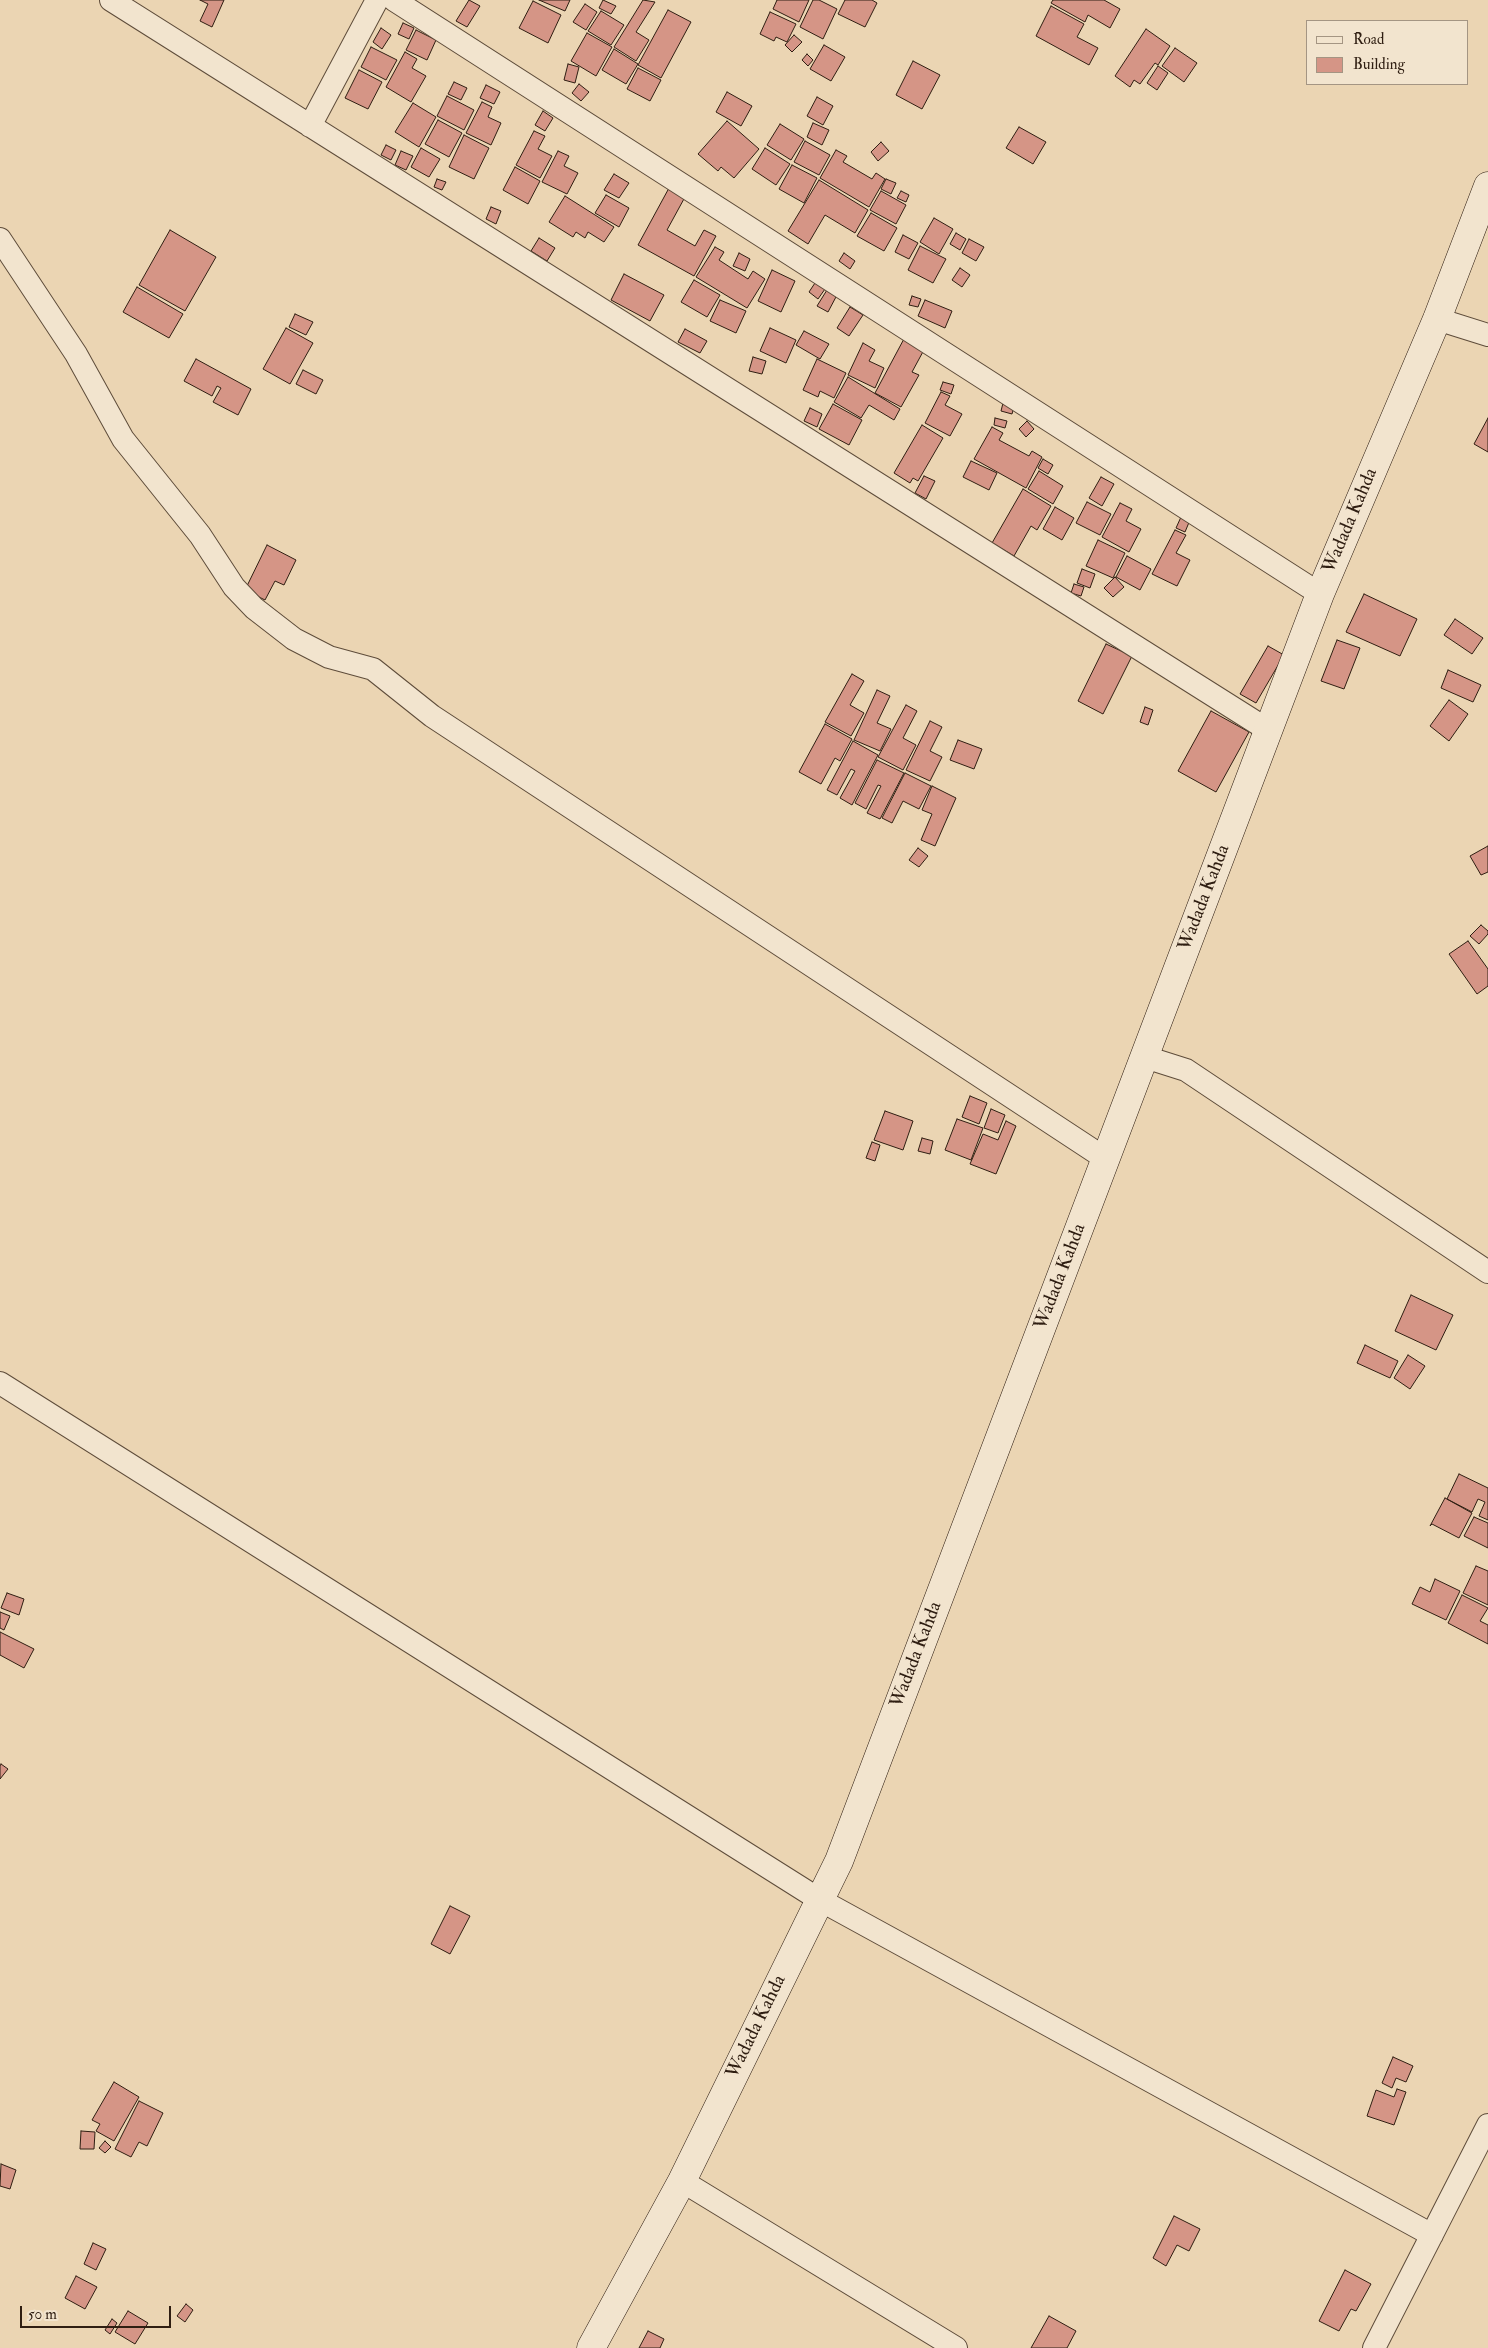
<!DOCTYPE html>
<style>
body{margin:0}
#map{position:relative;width:1488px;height:2348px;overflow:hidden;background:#ebd5b3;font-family:"IM FELL Double Pica",serif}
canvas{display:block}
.legend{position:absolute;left:1306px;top:20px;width:162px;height:65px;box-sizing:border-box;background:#f2e4ce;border:1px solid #a49583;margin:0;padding:6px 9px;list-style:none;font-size:15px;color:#2f1e12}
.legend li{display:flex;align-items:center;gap:10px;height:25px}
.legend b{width:25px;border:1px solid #a49583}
.scale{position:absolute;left:20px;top:2306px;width:151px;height:22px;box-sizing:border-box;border:2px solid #2f1e12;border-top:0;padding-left:6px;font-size:15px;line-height:18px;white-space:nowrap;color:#2f1e12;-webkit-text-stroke:4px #f2e4ce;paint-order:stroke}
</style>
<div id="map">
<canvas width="1488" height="2348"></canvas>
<ul class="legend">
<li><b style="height:6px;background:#f2e4ce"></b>Road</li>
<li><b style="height:14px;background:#d59586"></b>Building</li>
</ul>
<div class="scale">50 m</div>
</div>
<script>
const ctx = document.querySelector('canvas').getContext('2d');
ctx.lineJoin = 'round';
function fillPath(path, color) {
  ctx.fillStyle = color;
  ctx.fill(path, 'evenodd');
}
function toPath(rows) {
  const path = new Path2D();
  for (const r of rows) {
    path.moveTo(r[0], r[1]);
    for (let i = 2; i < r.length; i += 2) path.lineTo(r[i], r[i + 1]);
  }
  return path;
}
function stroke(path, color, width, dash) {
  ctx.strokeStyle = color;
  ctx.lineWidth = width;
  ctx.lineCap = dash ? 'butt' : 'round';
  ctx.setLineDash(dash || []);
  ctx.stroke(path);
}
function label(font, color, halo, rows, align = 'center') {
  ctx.font = font + ' "IM FELL Double Pica",serif';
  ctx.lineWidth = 4.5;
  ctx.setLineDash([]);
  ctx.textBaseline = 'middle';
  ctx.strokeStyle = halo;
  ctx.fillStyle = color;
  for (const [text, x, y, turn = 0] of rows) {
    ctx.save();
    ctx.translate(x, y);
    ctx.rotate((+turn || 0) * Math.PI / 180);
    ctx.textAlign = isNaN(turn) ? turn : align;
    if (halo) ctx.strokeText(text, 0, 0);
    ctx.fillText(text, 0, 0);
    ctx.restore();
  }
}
const building = toPath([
 [200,0,224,0,212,27,200,21,208,4,200,0],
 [469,0,480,6,467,27,456,21,469,0],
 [539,0,570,0,565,11,539,0],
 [603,0,616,6,611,14,599,8,603,0],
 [643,0,655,2,636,32,649,40,636,61,614,47,643,0],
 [777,0,809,0,799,22,773,9,777,0],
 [813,0,819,0,837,9,823,39,800,27,813,0],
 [845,0,872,0,877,3,865,27,838,14,845,0],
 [1053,0,1104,0,1120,9,1110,28,1088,15,1085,22,1051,3,1053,0],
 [533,1,561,15,548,43,519,28,533,1],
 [585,4,597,12,586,30,573,22,585,4],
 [1051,6,1084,24,1077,37,1098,48,1089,65,1036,36,1051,6],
 [668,10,691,22,661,78,638,65,668,10],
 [601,11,624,25,611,45,588,31,601,11],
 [770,12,796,24,787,42,776,37,774,41,760,34,770,12],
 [403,23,414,28,409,39,398,34,403,23],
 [381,28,391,35,382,49,373,42,381,28],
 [1146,29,1170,46,1158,65,1155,63,1140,84,1134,80,1130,87,1115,76,1146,29],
 [416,30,436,40,427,60,406,50,416,30],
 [587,33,612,47,596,76,571,61,587,33],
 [794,35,802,42,792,52,785,45,794,35],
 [824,45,845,57,831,81,810,69,824,45],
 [371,47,397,60,386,80,361,67,371,47],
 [1175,48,1197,63,1184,82,1162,66,1175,48],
 [614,49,638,64,626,84,602,70,614,49],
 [405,52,417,59,412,68,426,76,411,102,386,87,405,52],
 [807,54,813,60,808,66,802,60,807,54],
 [913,61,940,75,922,109,896,95,913,61],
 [568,64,579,67,575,83,564,80,568,64],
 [1158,66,1168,73,1157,90,1147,83,1158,66],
 [638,68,661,80,650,101,627,89,638,68],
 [359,70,382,82,368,109,345,98,359,70],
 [454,82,467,88,461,100,448,94,454,82],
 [579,84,589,92,581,101,572,93,579,84],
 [486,85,500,92,494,104,480,98,486,85],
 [727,92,752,106,741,126,716,112,727,92],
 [447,96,474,110,464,130,437,116,447,96],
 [817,97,833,106,823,125,807,116,817,97],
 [482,102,492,107,488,117,501,123,491,145,466,133,482,102],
 [413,103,436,117,419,147,395,132,413,103],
 [543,111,553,118,545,131,535,125,543,111],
 [438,120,462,133,449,157,425,144,438,120],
 [727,121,759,149,734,178,721,167,718,171,698,154,727,121],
 [813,123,829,130,822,145,807,137,813,123],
 [780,124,804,139,791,160,767,145,780,124],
 [1019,127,1046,142,1033,164,1006,148,1019,127],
 [534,131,545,136,538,149,552,156,540,178,516,165,534,131],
 [464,135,489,148,474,179,449,167,464,135],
 [805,141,830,155,819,175,794,162,805,141],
 [881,142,889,151,878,161,871,152,881,142],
 [386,145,396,150,391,160,381,155,386,145],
 [421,148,440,159,429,177,411,167,421,148],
 [765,148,790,164,776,185,752,169,765,148],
 [836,150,847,156,843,162,872,179,876,173,885,179,869,207,820,178,836,150],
 [401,151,413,156,406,170,395,165,401,151],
 [558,151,569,156,564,166,578,173,567,194,542,182,558,151],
 [792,165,817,178,804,203,779,189,792,165],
 [515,167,540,181,528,204,503,190,515,167],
 [614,174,629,183,619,198,604,190,614,174],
 [437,179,446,182,442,190,434,187,437,179],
 [886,179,896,183,891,194,881,189,886,179],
 [819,180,868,210,855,233,825,215,808,244,788,231,819,180],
 [669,188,685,197,667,230,695,246,704,230,716,236,694,276,638,245,669,188],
 [881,191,906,205,896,224,870,210,881,191],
 [901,191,909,195,906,202,897,198,901,191],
 [606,195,629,208,619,227,595,213,606,195],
 [565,196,614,227,604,242,588,232,585,238,576,232,573,237,549,222,565,196],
 [491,207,501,211,496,224,486,219,491,207],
 [871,213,897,228,884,251,857,236,871,213],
 [934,218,953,229,939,254,920,242,934,218],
 [170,230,216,257,185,311,139,285,170,230],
 [956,233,966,239,960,250,950,244,956,233],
 [903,235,918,243,909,259,895,252,903,235],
 [539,238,555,248,547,261,531,251,539,238],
 [969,239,984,247,976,261,962,253,969,239],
 [920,246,946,259,933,283,908,270,920,246],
 [715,247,724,252,719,260,748,279,753,271,765,279,747,308,696,277,715,247],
 [739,253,750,259,745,271,733,266,739,253],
 [844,253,855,261,850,269,839,261,844,253],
 [960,268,970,275,962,287,952,280,960,268],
 [772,270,795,281,781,312,758,301,772,270],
 [624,274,664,295,650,321,611,300,624,274],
 [694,280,720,295,707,317,681,302,694,280],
 [815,283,825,289,818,299,809,292,815,283],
 [137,287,183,314,169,338,123,312,137,287],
 [827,290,837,295,828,312,817,306,827,290],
 [912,296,921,299,918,307,909,305,912,296],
 [720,300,746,311,736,333,710,321,720,300],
 [925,300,952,311,945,328,918,316,925,300],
 [850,307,863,315,849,336,837,328,850,307],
 [295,314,313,322,306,335,289,327,295,314],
 [286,328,313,343,290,384,263,369,286,328],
 [770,328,796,340,786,363,760,351,770,328],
 [685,329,707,341,700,353,678,342,685,329],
 [804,331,829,344,820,359,796,345,804,331],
 [905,337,925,348,912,372,919,375,901,407,875,393,905,337],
 [863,343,875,350,869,361,884,368,875,388,848,375,863,343],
 [753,357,766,361,762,374,749,371,753,357],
 [196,359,251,389,238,415,213,402,221,388,217,386,212,396,184,381,196,359],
 [817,359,846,373,834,398,820,391,818,397,803,390,817,359],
 [303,370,323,380,316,394,296,384,303,370],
 [848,377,900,409,894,420,869,405,861,418,834,402,848,377],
 [943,382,954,385,951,394,940,390,943,382],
 [941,392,950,396,945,405,962,414,950,436,925,423,941,392],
 [1004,399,1015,403,1012,414,1001,411,1004,399],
 [833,404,862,420,849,445,819,429,833,404],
 [810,408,822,414,817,427,804,421,810,408],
 [995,418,1007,421,1005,428,994,425,995,418],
 [1488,418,1488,452,1474,444,1488,418],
 [1027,421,1034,429,1026,437,1019,429,1027,421],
 [922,425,943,438,918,481,913,478,910,483,894,473,922,425],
 [992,427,1003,433,999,440,1029,456,1032,451,1042,457,1026,488,974,459,992,427],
 [1043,459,1053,465,1048,474,1038,468,1043,459],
 [971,461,997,473,989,490,963,477,971,461],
 [1039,471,1063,486,1053,504,1028,489,1039,471],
 [924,476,935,481,926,499,915,493,924,476],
 [1101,477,1114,484,1102,506,1089,498,1101,477],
 [1023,489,1051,506,1037,530,1031,526,1014,556,992,543,1023,489],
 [1087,502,1111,514,1100,535,1076,523,1087,502],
 [1120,503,1132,509,1126,521,1141,529,1129,552,1102,537,1120,503],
 [1055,507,1074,518,1062,540,1043,529,1055,507],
 [1181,517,1190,520,1185,532,1176,528,1181,517],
 [1175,530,1186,535,1176,553,1190,560,1177,586,1152,574,1175,530],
 [1098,540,1125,553,1113,578,1086,566,1098,540],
 [267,545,296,560,284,585,275,581,265,600,245,590,267,545],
 [1127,556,1151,569,1140,590,1116,577,1127,556],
 [1082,569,1095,574,1090,588,1077,583,1082,569],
 [1115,577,1124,587,1113,597,1104,588,1115,577],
 [1074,584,1084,587,1081,596,1071,593,1074,584],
 [1364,594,1417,619,1400,656,1346,632,1364,594],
 [1455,619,1483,638,1472,654,1444,635,1455,619],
 [1337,640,1360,648,1344,689,1321,681,1337,640],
 [1106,644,1132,656,1103,714,1078,701,1106,644],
 [1268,646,1284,655,1256,703,1240,694,1268,646],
 [1448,670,1481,685,1473,702,1441,688,1448,670],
 [852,674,864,681,850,705,864,713,851,736,825,722,852,674],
 [877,690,890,696,877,723,891,729,880,751,854,740,877,690],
 [1449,700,1468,714,1449,741,1430,726,1449,700],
 [906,705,917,711,903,738,916,745,903,770,878,757,906,705],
 [1145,707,1153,710,1148,725,1140,722,1145,707],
 [1211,711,1249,732,1216,792,1178,771,1211,711],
 [930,721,942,727,930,751,942,757,930,781,906,770,930,721],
 [825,724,852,739,840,761,835,758,821,784,799,772,825,724],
 [958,740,982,749,974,769,950,760,958,740],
 [853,741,878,755,852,805,840,798,855,771,851,769,837,795,827,790,853,741],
 [877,760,904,773,880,819,867,813,881,786,878,785,866,809,855,803,877,760],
 [905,773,931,786,919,809,903,801,892,823,882,818,905,773],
 [932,786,956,798,935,846,921,840,932,814,922,810,932,786],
 [1488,846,1488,872,1481,875,1470,856,1488,846],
 [918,848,928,856,919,867,909,860,918,848],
 [1481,925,1488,931,1488,934,1479,944,1470,936,1481,925],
 [1468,941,1488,969,1488,986,1477,994,1449,954,1468,941],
 [970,1096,987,1103,979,1124,962,1117,970,1096],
 [991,1109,1005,1115,998,1133,984,1128,991,1109],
 [885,1111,913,1121,903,1150,874,1140,885,1111],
 [957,1119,983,1128,971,1160,945,1150,957,1119],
 [1006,1121,1016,1126,996,1174,970,1164,983,1134,998,1140,1006,1121],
 [922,1138,933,1141,930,1154,918,1151,922,1138],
 [872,1142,880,1145,875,1161,866,1158,872,1142],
 [1411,1295,1453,1315,1436,1350,1395,1331,1411,1295],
 [1365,1345,1398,1361,1390,1378,1357,1363,1365,1345],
 [1408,1355,1425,1366,1410,1389,1394,1378,1408,1355],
 [1459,1474,1488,1488,1488,1520,1479,1516,1485,1502,1478,1499,1472,1512,1447,1499,1459,1474],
 [1445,1498,1472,1513,1459,1538,1432,1524,1430,1526,1445,1498],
 [1474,1517,1488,1523,1488,1548,1464,1536,1474,1517],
 [1476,1566,1488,1571,1488,1605,1463,1593,1476,1566],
 [1435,1579,1460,1591,1446,1620,1412,1604,1420,1587,1430,1592,1435,1579],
 [7,1593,24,1599,19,1615,1,1608,7,1593],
 [1462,1595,1488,1608,1480,1621,1488,1625,1488,1644,1448,1623,1462,1595],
 [0,1612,10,1616,4,1630,0,1628,0,1612],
 [0,1632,34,1649,24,1668,0,1655,0,1632],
 [1,1764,8,1769,0,1779,0,1766,1,1764],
 [450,1906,470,1916,450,1954,431,1944,450,1906],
 [1393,2057,1413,2066,1406,2082,1396,2078,1392,2088,1382,2083,1393,2057],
 [114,2082,139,2097,114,2141,96,2131,100,2124,92,2120,114,2082],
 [1397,2089,1406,2092,1394,2125,1367,2116,1376,2090,1394,2097,1397,2089],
 [139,2101,163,2113,147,2146,139,2142,131,2157,115,2149,139,2101],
 [81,2131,95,2132,94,2149,80,2149,81,2131],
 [105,2141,111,2147,105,2153,99,2148,105,2141],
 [1,2164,16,2170,10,2189,0,2186,1,2164],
 [1174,2216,1200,2229,1189,2251,1177,2245,1166,2266,1153,2258,1174,2216],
 [93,2243,106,2249,96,2270,84,2264,93,2243],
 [1345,2270,1371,2284,1356,2311,1351,2309,1339,2331,1319,2321,1345,2270],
 [76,2276,97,2287,85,2309,65,2298,76,2276],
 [186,2304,193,2310,185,2322,177,2316,186,2304],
 [128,2311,148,2323,135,2344,115,2332,128,2311],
 [1049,2316,1076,2331,1067,2348,1031,2348,1049,2316],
 [112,2319,117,2323,110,2334,105,2330,112,2319],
 [648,2331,664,2339,660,2348,639,2348,648,2331]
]);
fillPath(building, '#d59586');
stroke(building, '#2f1e12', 1);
const street = toPath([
 [111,0,1268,730],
 [394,0,1320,594],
 [310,126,377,0],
 [0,239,76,354,123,439,200,535,234,587,254,608,294,639,329,657,373,669,432,716,1106,1159],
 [1437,319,1488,335],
 [1145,1057,1186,1070,1488,1272],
 [0,1383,820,1900,1432,2235],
 [682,2181,956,2348],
 [1374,2348,1488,2125]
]);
const secondary = toPath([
 [591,2348,682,2181,839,1861,1320,594,1437,319,1488,186]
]);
stroke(street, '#5e4c3a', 24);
stroke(secondary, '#2f1e12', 29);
stroke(street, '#f2e4ce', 22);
stroke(secondary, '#f2e4ce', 28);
label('19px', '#2f1e12', '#f2e4ce', [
 ["Wadada Kahda",1351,521,-67],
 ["Wadada Kahda",1205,898,-69],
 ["Wadada Kahda",1061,1277,-69],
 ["Wadada Kahda",917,1655,-69],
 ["Wadada Kahda",757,2027,-64]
]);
</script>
